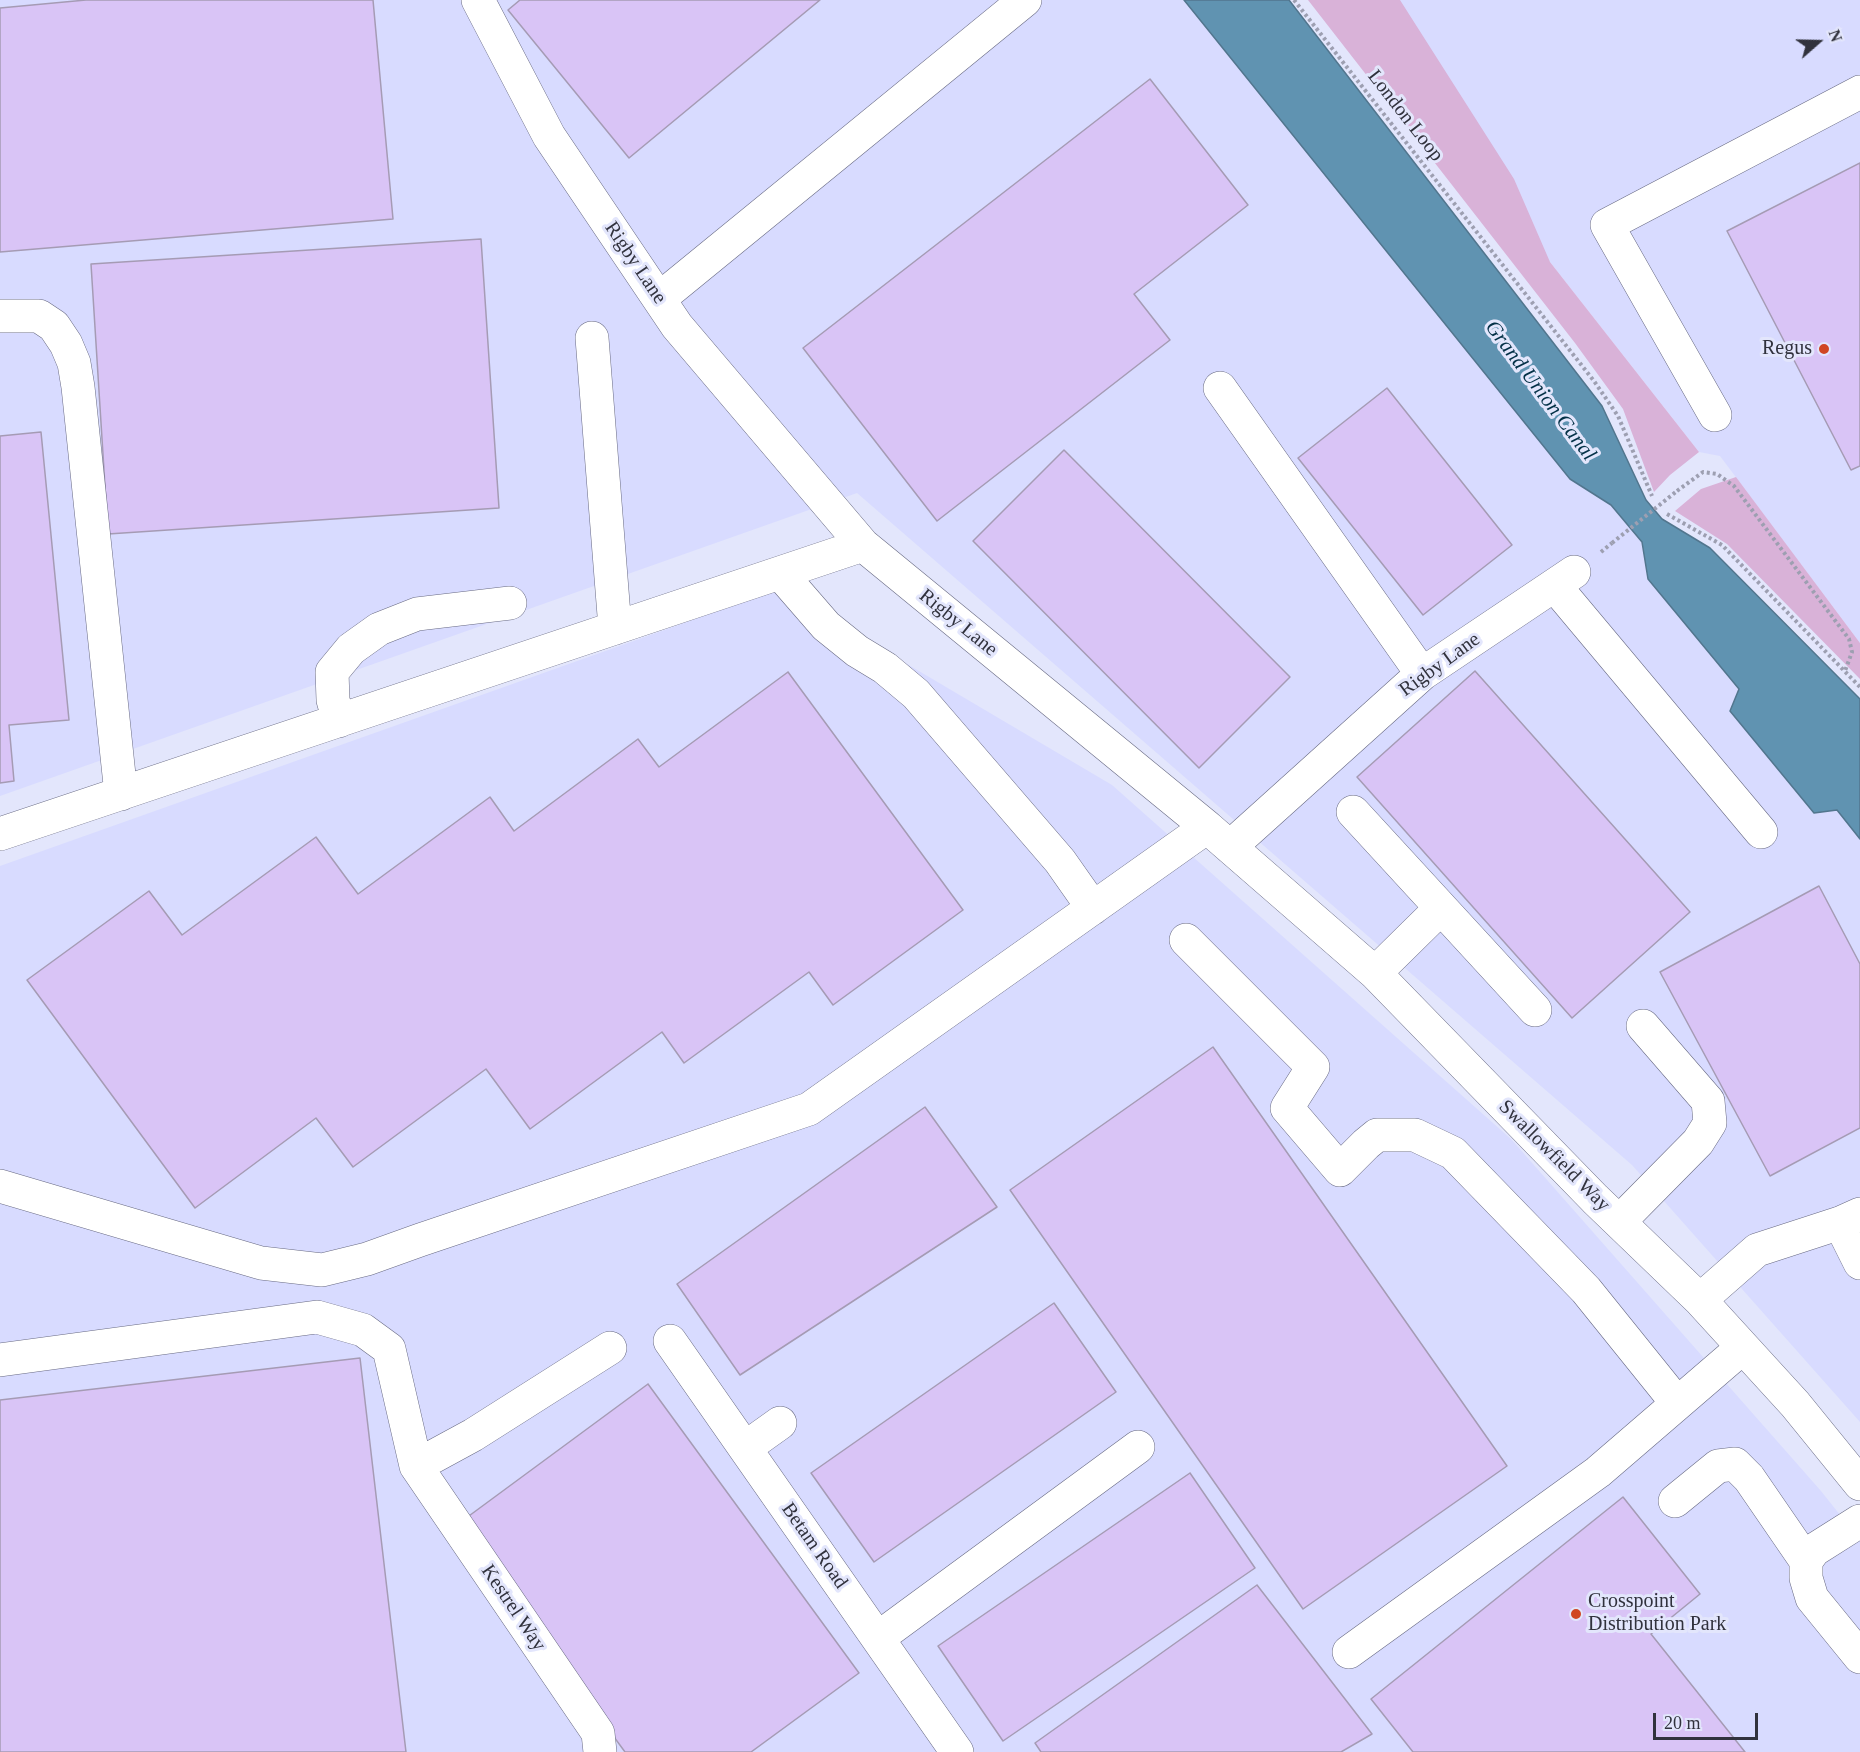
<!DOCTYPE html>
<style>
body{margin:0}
#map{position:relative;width:1860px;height:1752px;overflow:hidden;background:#e3e6fc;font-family:Georgia,serif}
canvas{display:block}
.north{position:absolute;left:1788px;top:12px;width:60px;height:60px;-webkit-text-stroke:4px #e3e6fc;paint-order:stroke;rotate:70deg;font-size:16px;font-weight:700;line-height:24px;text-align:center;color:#31323d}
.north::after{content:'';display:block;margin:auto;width:21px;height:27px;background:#31323d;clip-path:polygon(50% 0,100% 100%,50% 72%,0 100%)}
.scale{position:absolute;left:1653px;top:1713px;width:105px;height:27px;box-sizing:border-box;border:3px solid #31323d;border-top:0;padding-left:8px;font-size:18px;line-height:21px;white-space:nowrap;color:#31323d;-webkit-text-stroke:4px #e3e6fc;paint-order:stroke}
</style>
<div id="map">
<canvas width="1860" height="1752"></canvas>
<div class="north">N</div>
<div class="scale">20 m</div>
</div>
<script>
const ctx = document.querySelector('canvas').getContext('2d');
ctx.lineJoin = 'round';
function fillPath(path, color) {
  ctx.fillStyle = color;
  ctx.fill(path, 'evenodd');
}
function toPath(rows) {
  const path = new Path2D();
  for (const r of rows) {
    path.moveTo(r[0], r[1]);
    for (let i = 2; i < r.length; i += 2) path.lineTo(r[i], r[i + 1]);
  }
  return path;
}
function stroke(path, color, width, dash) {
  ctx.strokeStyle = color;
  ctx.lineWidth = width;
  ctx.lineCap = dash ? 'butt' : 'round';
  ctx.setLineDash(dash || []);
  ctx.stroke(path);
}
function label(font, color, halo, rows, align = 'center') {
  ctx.font = font + ' Georgia,serif';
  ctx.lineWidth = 6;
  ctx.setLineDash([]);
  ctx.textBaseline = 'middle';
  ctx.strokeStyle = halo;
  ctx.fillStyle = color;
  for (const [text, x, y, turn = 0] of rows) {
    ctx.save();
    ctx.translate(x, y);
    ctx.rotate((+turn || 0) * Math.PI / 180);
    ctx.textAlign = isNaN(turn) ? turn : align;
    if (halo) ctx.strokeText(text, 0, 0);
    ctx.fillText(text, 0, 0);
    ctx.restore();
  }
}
fillPath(toPath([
 [0,0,1184,0,1570,479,1611,505,1642,542,1648,579,1739,689,1730,711,1814,813,1837,810,1860,839,1860,1422,1632,1165,857,493,0,796],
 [1342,0,1860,0,1860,643,1720,456,1699,452,1550,262],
 [780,589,1112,785,1511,1139,1821,1491,1860,1540,1860,1752,0,1752,0,866]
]), '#d8dbff');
fillPath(toPath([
 [1308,0,1400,0,1514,179,1550,262,1699,452,1670,475,1654,492,1623,409,1575,343],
 [1736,477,1860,643,1860,679,1727,544,1675,511,1701,489]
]), '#d9b2d8');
const water = toPath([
 [1184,0,1289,0,1602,406,1646,500,1662,519,1710,548,1860,699,1860,839,1837,810,1814,813,1730,711,1739,689,1648,579,1642,542,1611,505,1570,479,1184,0]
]);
fillPath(water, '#6093b1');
stroke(water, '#52768e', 1.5);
const building = toPath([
 [86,0,373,0,393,219,0,252,0,8,86,0],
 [520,0,820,0,629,158,508,10,520,0],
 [1150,79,1248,205,1134,294,1170,340,937,521,803,348,1150,79],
 [1860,163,1860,466,1851,470,1727,231,1860,163],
 [481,239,499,508,108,534,91,264,481,239],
 [1387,388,1512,545,1423,615,1298,458,1387,388],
 [41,432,69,720,9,725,14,781,0,783,0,436,41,432],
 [1064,450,1290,677,1199,768,973,541,1064,450],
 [1475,671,1690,912,1572,1018,1357,777,1475,671],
 [788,672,963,910,833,1005,809,972,684,1063,662,1032,530,1129,486,1069,353,1167,316,1118,195,1208,27,980,149,891,182,935,316,837,358,894,490,797,514,831,638,739,659,767,788,672],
 [1819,886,1860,964,1860,1128,1770,1176,1660,972,1819,886],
 [1213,1047,1507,1466,1303,1609,1010,1190,1213,1047],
 [925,1107,997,1207,740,1375,677,1284,925,1107],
 [1054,1303,1116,1392,874,1562,811,1473,1054,1303],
 [360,1358,406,1752,0,1752,0,1400,360,1358],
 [648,1384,859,1673,751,1752,625,1752,458,1524,648,1384],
 [1190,1473,1255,1568,1003,1741,938,1646,1190,1473],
 [1623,1497,1700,1594,1651,1634,1745,1752,1413,1752,1371,1699,1623,1497],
 [1257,1585,1372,1734,1341,1752,1041,1752,1035,1743,1257,1585]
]);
fillPath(building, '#d9c4f6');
stroke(building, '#a59bb4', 1.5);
const minor = toPath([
 [478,0,549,136,677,326,863,545,1207,827,1375,973,1595,1199,1700,1300,1795,1404,1860,1484],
 [659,299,1025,0],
 [0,316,39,316,54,326,66,344,74,363,78,387,121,794],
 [592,338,615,628],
 [1220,388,1422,674],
 [1715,415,1607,225,1860,92],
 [780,573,826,626,857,651,885,668,916,694,1060,861,1093,908],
 [1555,586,1761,832],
 [339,721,333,700,332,672,351,649,379,629,417,614,510,603],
 [1353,812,1535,1010],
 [0,834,863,545],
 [1230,847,1422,674,1574,572],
 [1186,940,1313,1067,1287,1108,1340,1170,1366,1144,1377,1135,1415,1135,1453,1153,1586,1290,1677,1403],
 [1375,973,1440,909],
 [0,1186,261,1263,322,1270,367,1259,420,1240,809,1109,1207,827],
 [1619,1222,1698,1142,1710,1123,1708,1101,1643,1026],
 [1840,1223,1860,1263],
 [1700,1300,1757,1250,1840,1223,1860,1214],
 [670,1341,957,1752],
 [0,1360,317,1317,363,1330,389,1349,416,1466,598,1733,600,1752],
 [745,1448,780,1423],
 [416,1466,473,1435,610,1348],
 [1675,1501,1718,1466,1735,1464,1749,1478,1806,1561],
 [1860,1521,1814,1550,1806,1561,1806,1578,1812,1598,1860,1657],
 [878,1638,1138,1447],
 [1349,1652,1598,1472,1742,1348]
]);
stroke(minor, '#686a83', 34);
stroke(toPath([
 [1294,0,1594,381,1618,416,1652,496],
 [1677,491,1703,472,1717,474,1734,486,1849,639,1852,652,1845,671],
 [1667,514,1722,545,1860,687],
 [1601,552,1612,543]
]), '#9d9fb1', 4, [3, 3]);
stroke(minor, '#fff', 33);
stroke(toPath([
 [1612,543,1677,491]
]), '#9d9fb1', 4, [3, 3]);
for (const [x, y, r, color] of [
 [1824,349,6,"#d04623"],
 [1576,1614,6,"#d04623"]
]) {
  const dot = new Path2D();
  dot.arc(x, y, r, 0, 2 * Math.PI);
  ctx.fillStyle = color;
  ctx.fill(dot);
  stroke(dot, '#e3e6fc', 2);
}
label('20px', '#31323d', '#e3e6fc', [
 ["London Loop",1405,116,52],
 ["Rigby Lane",635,263,56],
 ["Rigby Lane",958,623,39],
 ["Rigby Lane",1440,665,-36],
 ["Swallowfield Way",1554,1156,45],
 ["Betam Road",814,1546,55],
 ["Kestrel Way",513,1608,56]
]);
label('20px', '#31323d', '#e3e6fc', [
 ["Regus",1812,349],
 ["Crosspoint",1588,1602,"left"],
 ["Distribution Park",1588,1625,"left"]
], 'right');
label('italic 21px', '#043147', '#e3e6fc', [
 ["Grand Union Canal",1540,391,53]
]);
</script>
